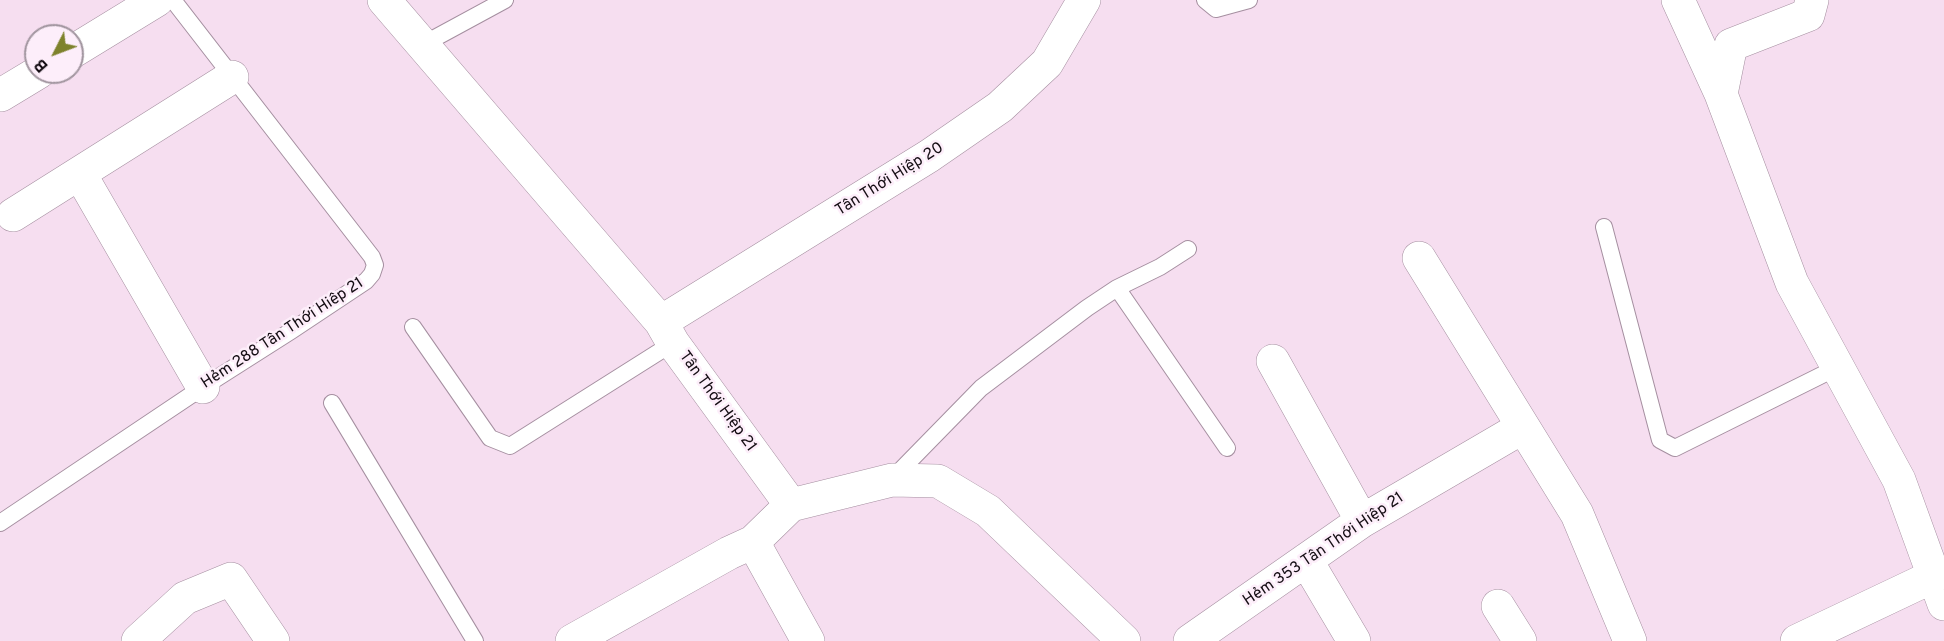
<!DOCTYPE html>
<meta charset="utf-8">
<style>
body{margin:0}
#map{position:relative;width:1944px;height:641px;overflow:hidden;background:#f6def0;font-family:Overpass,sans-serif}
canvas{display:block}
.north{position:absolute;left:24px;top:24px;width:60px;height:60px;box-sizing:border-box;background:#fdeefa;border:2px solid #a0949e;border-radius:50%;rotate:228deg;font-size:16px;font-weight:700;line-height:24px;text-align:center;color:#140d13}
.north::after{content:'';display:block;margin:auto;width:21px;height:27px;background:#7e822c;clip-path:polygon(50% 0,100% 100%,50% 72%,0 100%)}
</style>
<div id="map">
<canvas width="1944" height="641"></canvas>
<div class="north">B</div>
</div>
<script>
const ctx = document.querySelector('canvas').getContext('2d');
ctx.lineJoin = 'round';
function toPath(rows) {
  const path = new Path2D();
  for (const r of rows) {
    path.moveTo(r[0], r[1]);
    for (let i = 2; i < r.length; i += 2) path.lineTo(r[i], r[i + 1]);
  }
  return path;
}
function stroke(path, color, width, dash) {
  ctx.strokeStyle = color;
  ctx.lineWidth = width;
  ctx.lineCap = dash ? 'butt' : 'round';
  ctx.setLineDash(dash || []);
  ctx.stroke(path);
}
function label(font, color, halo, rows, align = 'center') {
  ctx.font = font + ' Overpass,sans-serif';
  ctx.lineWidth = 5;
  ctx.setLineDash([]);
  ctx.textBaseline = 'middle';
  ctx.strokeStyle = halo;
  ctx.fillStyle = color;
  for (const [text, x, y, turn = 0] of rows) {
    ctx.save();
    ctx.translate(x, y);
    ctx.rotate((+turn || 0) * Math.PI / 180);
    ctx.textAlign = isNaN(turn) ? turn : align;
    if (halo) ctx.strokeText(text, 0, 0);
    ctx.fillText(text, 0, 0);
    ctx.restore();
  }
}
const lane = toPath([
 [1205,0,1216,9,1249,0],
 [422,45,505,0],
 [1604,227,1660,440,1675,448,1838,367],
 [1117,288,1160,267,1188,249],
 [413,327,490,438,510,446,673,343],
 [332,403,475,641],
 [892,479,981,388,1087,308,1117,288,1227,448],
 [0,523,203,387,291,331,366,281,372,274,375,265,372,257,173,0]
]);
const street = toPath([
 [384,0,661,322,673,343,791,505,892,480,938,481,988,511,1124,641],
 [1678,0,1721,94],
 [1812,0,1808,15,1731,45,1721,94,1792,283,1899,480,1944,604],
 [72,52,157,0],
 [1,95,39,72],
 [80,174,203,387],
 [13,215,232,77],
 [1419,258,1577,514,1630,641],
 [661,322,929,156,1000,107,1047,63,1084,0],
 [1273,361,1362,521],
 [791,505,753,542,808,641],
 [1306,560,1354,641],
 [1498,606,1520,641],
 [138,641,185,598,231,579,273,641],
 [572,641,729,553,753,542],
 [1190,641,1362,521,1523,427],
 [1797,641,1934,576]
]);
stroke(lane, '#a58fa0', 18);
stroke(street, '#a58fa0', 34);
stroke(lane, '#fff', 16);
stroke(street, '#fff', 33);
label('16px', '#140d13', '#fdeefa', [
 ["Tân Thới Hiệp 20",890,180,-32],
 ["Hẻm 288 Tân Thới Hiêp 21",283,334,-33],
 ["Tân Thới Hiệp 21",717,402,54],
 ["Hẻm 353 Tân Thới Hiệp 21",1324,550,-34]
]);
</script>
